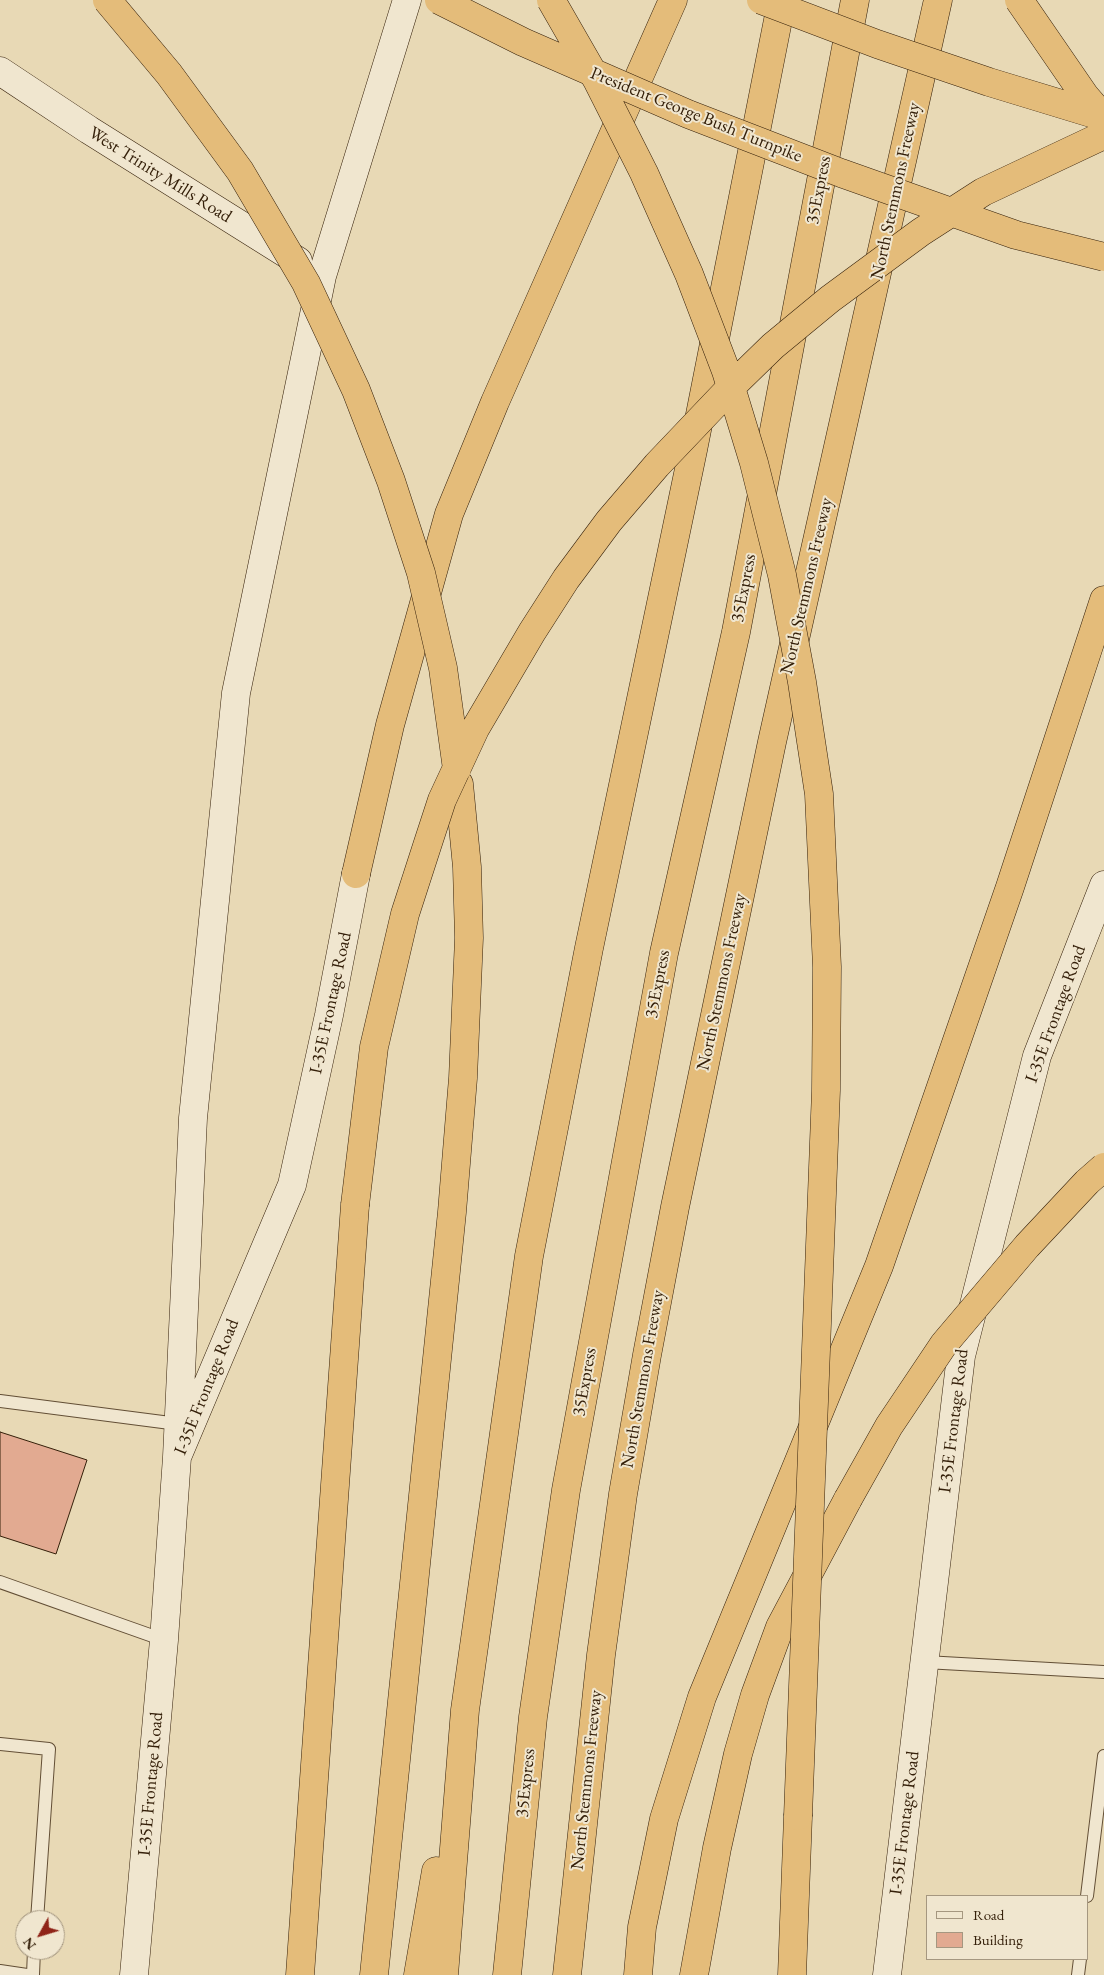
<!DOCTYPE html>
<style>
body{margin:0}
#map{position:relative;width:1104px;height:1975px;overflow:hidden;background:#e8d9b5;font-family:"EB Garamond",serif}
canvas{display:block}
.legend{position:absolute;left:926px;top:1895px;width:162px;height:65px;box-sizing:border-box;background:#f0e6cf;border:1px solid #a59780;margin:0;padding:6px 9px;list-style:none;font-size:15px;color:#35200a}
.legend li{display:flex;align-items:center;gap:10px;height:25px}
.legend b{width:25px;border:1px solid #a59780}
.north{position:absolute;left:15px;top:1910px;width:50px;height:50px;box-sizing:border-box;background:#f0e6cf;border:1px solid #a59780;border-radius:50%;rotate:231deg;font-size:14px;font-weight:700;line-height:20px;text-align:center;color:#35200a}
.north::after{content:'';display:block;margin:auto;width:18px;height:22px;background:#8f2418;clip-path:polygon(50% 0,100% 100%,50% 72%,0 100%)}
</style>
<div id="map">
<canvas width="1104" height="1975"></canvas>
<ul class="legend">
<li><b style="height:6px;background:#f0e6cf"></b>Road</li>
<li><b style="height:14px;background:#e2aa91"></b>Building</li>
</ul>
<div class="north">N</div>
</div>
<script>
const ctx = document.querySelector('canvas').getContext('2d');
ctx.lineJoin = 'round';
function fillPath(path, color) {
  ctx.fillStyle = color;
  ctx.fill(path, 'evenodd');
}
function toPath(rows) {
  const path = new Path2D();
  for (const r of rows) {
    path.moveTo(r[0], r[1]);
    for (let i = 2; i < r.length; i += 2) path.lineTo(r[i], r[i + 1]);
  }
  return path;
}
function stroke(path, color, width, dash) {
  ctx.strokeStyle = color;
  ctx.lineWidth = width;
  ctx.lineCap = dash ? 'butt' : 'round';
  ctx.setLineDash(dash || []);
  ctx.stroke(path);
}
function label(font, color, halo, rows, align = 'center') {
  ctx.font = font + ' "EB Garamond",serif';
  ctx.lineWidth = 4;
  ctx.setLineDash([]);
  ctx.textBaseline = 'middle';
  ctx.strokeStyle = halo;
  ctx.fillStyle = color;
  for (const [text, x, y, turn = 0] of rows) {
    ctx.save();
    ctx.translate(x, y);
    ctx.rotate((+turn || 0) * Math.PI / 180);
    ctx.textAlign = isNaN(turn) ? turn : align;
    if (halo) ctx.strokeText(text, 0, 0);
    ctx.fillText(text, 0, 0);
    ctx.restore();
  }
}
const building = toPath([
 [0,1432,87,1460,56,1554,0,1536,0,1432]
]);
fillPath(building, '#e2aa91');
stroke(building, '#35200a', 1);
const lane = toPath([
 [0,1401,178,1424],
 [0,1582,164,1640],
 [925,1662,1104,1672],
 [0,1744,49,1749,37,1920],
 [1087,1896,1104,1756],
 [0,1971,27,1975],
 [33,1975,34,1950],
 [1078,1975,1080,1959]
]);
const secondary = toPath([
 [0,71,89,130,298,261],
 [177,1457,193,1118,236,693,322,276,407,0],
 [134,1975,164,1640,177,1457,292,1185,329,1015,356,874],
 [887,1975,961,1356,1037,1056,1104,885]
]);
const highway = toPath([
 [356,874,390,725,449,514,495,402,673,0],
 [300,1975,355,1205],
 [374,1975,452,1212,463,1078,469,938,467,867,459,784],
 [418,1975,436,1871],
 [444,1975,465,1710,529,1256,589,948,693,450,782,0],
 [507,1975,533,1717,566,1490,664,953,736,632,855,0],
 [567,1975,601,1655,623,1494,647,1355,675,1207,772,742,938,0],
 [638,1975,642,1927,664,1819,702,1697,879,1266,1010,887,1104,600],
 [694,1975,717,1848,738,1754,755,1695,780,1627,848,1499],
 [792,1975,798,1816]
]);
stroke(lane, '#624e35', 14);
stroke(secondary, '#35200a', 29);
stroke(highway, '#35200a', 29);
stroke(lane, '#f0e6cf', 12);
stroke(secondary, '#f0e6cf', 28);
stroke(highway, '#e4bc7a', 28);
const highwayBridge = toPath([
 [107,0,169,74,240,171,306,283,356,390,391,481,421,573,443,668,457,769],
 [439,0,523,42,688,114,841,173,1016,235,1104,257],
 [551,0,597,80,644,173,689,274,726,371,754,463,782,575,802,682,819,794,827,967,826,1090,798,1816],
 [761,0,877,44,989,82,1104,117],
 [1019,0,1085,96,1104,118],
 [355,1205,374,1047,405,914,427,846,442,800,475,729,532,632,566,579,609,521,657,465,736,382,773,346,830,299,921,232,983,192,1104,135],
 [848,1499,889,1426,944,1344,1027,1246,1087,1182,1104,1167]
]);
stroke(highwayBridge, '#35200a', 29, []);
stroke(highwayBridge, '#e4bc7a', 28);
label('18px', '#35200a', '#f0e6cf', [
 ["President George Bush Turnpike",696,115,22],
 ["West Trinity Mills Road",160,175,32],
 ["35Express",819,190,-79],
 ["North Stemmons Freeway",896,191,-78],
 ["North Stemmons Freeway",807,586,-77],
 ["35Express",744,588,-79],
 ["North Stemmons Freeway",722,982,-78],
 ["35Express",658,984,-79],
 ["I-35E Frontage Road",331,1003,-78],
 ["I-35E Frontage Road",1056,1014,-70],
 ["North Stemmons Freeway",643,1379,-80],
 ["35Express",585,1382,-80],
 ["I-35E Frontage Road",207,1387,-68],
 ["I-35E Frontage Road",954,1421,-83],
 ["North Stemmons Freeway",587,1780,-84],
 ["35Express",526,1783,-84],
 ["I-35E Frontage Road",151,1784,-85],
 ["I-35E Frontage Road",905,1823,-83]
]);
</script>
